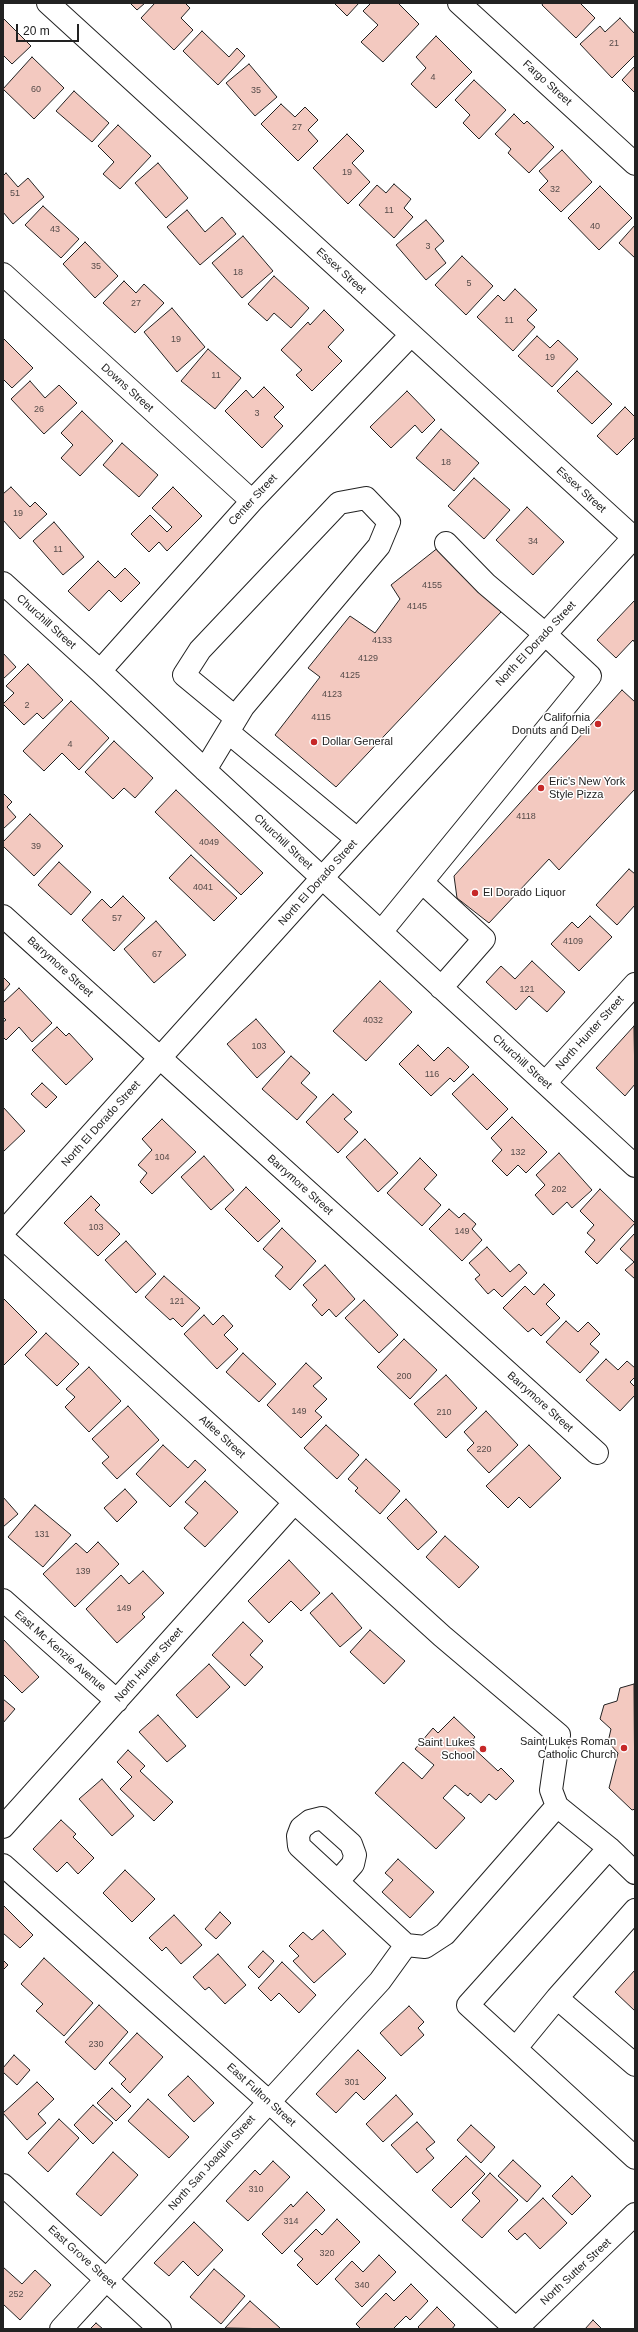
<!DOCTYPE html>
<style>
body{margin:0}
#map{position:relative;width:638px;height:2332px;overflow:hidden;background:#fff;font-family:Arial,sans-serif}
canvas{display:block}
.frame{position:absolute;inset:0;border:4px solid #222;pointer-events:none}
.scale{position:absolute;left:16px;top:24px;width:63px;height:18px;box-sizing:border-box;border:2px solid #222;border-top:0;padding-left:5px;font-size:12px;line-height:14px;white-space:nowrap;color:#222;-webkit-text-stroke:3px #fff;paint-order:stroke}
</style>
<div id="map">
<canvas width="638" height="2332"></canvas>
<div class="frame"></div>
<div class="scale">20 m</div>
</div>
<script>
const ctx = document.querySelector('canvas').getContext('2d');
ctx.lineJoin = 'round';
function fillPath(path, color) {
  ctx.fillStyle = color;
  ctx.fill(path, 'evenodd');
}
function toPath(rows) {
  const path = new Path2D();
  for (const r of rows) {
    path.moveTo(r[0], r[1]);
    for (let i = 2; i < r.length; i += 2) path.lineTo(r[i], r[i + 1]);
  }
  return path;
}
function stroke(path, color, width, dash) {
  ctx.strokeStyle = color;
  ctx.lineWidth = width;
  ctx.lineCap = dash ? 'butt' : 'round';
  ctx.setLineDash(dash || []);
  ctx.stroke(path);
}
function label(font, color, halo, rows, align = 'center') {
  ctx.font = font + ' Arial,sans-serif';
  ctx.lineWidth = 3;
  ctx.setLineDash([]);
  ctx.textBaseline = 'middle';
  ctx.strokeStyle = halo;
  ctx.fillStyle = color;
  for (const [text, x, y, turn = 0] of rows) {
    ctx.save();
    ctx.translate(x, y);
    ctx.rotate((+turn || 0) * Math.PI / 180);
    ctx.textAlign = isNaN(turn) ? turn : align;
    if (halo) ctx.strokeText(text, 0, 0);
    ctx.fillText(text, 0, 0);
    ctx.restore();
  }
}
const building = toPath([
 [130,3,145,3,137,10,130,3],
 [155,3,185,3,190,8,181,18,193,30,174,50,141,18,155,3],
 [334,3,359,3,347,16,334,3],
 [371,3,398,3,419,24,383,62,361,42,378,25,363,11,371,3],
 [543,3,580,3,595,18,576,38,542,5,543,3],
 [3,18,31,46,12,64,3,55,3,18],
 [620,18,635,34,635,55,612,78,580,44,600,26,605,32,620,18],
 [202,31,229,57,237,48,245,56,218,85,183,51,202,31],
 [436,36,472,72,436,108,411,84,426,68,416,57,436,36],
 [32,57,64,88,34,119,3,89,32,57],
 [249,64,277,97,255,116,226,83,249,64],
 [635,66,635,93,622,80,635,66],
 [474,80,506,110,479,139,463,123,470,115,455,100,474,80],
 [74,91,109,123,92,142,56,111,74,91],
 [281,104,295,117,305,107,318,120,308,130,318,141,298,161,261,124,281,104],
 [514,114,524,124,527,121,554,147,529,173,508,153,511,149,495,134,514,114],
 [118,125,151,156,120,189,103,174,114,162,98,146,118,125],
 [347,134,364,151,352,163,370,182,348,204,313,168,347,134],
 [562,150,592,182,561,212,539,190,548,181,539,171,562,150],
 [158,163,188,198,166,218,135,183,158,163],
 [6,173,18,187,28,178,44,197,13,224,3,212,3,176,6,173],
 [394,184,411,199,404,208,413,217,394,238,359,205,377,185,386,193,394,184],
 [600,186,632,218,599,250,568,218,600,186],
 [43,206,79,239,61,258,25,225,43,206],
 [187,210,205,232,222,217,236,234,200,265,167,227,187,210],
 [426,220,444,241,435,249,446,263,426,280,396,245,426,220],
 [635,225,635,258,619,243,635,225],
 [243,236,273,271,242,298,212,263,243,236],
 [85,242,118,276,95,298,63,264,85,242],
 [462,256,493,286,466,315,435,285,462,256],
 [274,276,309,308,291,328,274,313,267,321,248,304,274,276],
 [124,281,136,293,144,284,164,303,135,333,103,303,124,281],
 [515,289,537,310,527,320,535,327,513,351,477,317,498,295,504,301,515,289],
 [172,308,205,347,177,372,144,332,172,308],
 [324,310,344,330,328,347,342,361,312,391,296,375,302,370,281,350,308,322,310,325,324,310],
 [537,336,550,348,558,340,578,359,552,387,518,356,537,336],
 [3,338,33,368,12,388,3,379,3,338],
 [208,349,241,378,215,409,181,381,208,349],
 [577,371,612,404,592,424,557,391,577,371],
 [30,381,45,398,59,385,77,403,44,434,11,399,30,381],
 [264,387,284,407,274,417,283,426,262,448,225,411,246,390,253,398,264,387],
 [407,391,435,420,422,433,415,425,391,448,370,427,407,391],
 [625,407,635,417,635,437,617,455,597,436,625,407],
 [82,411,113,441,80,476,61,458,73,445,61,433,82,411],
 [441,429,479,463,454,491,416,458,441,429],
 [122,443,158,475,139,497,103,465,122,443],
 [474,478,510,510,484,539,448,506,474,478],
 [11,487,30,507,35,502,47,514,20,539,3,520,3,494,11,487],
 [173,487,202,516,167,551,159,542,149,552,131,534,150,515,167,532,172,527,152,508,173,487],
 [527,507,564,542,533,575,496,540,527,507],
 [54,522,84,557,63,575,33,541,54,522],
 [439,547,501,612,336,787,275,735,320,677,308,668,350,616,375,633,400,599,391,585,439,547],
 [98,561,115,578,125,568,140,583,121,602,109,590,89,611,68,591,98,561],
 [635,600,635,643,633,640,616,658,597,640,635,600],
 [3,653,16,667,3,679,3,653],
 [28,664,63,700,43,719,37,713,24,725,3,704,14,693,6,686,28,664],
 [622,690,635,702,635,789,559,870,549,859,489,923,457,898,454,876,622,690],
 [71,701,109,738,79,770,62,753,44,771,23,751,71,701],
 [114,741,153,778,135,798,124,788,113,799,85,772,114,741],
 [176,790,263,873,241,895,155,812,176,790],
 [3,793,12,802,7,807,16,817,3,829,3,793],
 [30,814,63,846,34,876,3,846,3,842,30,814],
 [191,855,237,898,214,921,169,878,191,855],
 [59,862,91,892,71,915,38,885,59,862],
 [629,869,635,874,635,905,617,925,596,905,629,869],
 [123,896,145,918,114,951,82,920,102,899,111,908,123,896],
 [590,916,612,937,579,971,551,944,572,922,578,928,590,916],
 [156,921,186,955,154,983,124,949,156,921],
 [532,961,565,992,547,1012,529,996,516,1010,486,982,501,966,515,979,532,961],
 [3,977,10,984,3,992,3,977],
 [380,981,412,1012,366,1061,333,1031,380,981],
 [19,988,52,1023,32,1042,19,1027,6,1040,3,1037,3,1022,6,1020,3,1017,3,1003,19,988],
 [256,1019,285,1052,257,1078,227,1044,256,1019],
 [634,1026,635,1084,625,1096,596,1068,634,1026],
 [57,1027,66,1036,69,1033,93,1059,66,1085,32,1050,57,1027],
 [418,1045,434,1061,448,1047,469,1067,454,1082,450,1078,431,1096,399,1064,418,1045],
 [291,1056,310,1073,301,1083,317,1097,297,1120,262,1089,291,1056],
 [473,1074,508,1109,487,1130,452,1094,473,1074],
 [42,1083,57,1097,46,1108,31,1094,42,1083],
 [333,1094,352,1112,344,1119,358,1132,338,1153,306,1122,333,1094],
 [3,1107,25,1131,3,1152,3,1107],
 [512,1117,547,1152,526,1173,518,1165,507,1176,492,1161,502,1150,491,1138,512,1117],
 [162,1119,196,1152,152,1194,140,1182,147,1173,138,1165,152,1150,142,1139,162,1119],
 [365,1139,398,1173,378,1192,346,1157,365,1139],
 [559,1153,592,1190,572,1208,567,1202,553,1215,535,1195,545,1185,536,1175,559,1153],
 [204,1156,234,1190,211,1210,181,1177,204,1156],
 [420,1158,437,1175,424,1189,441,1205,422,1226,387,1193,420,1158],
 [246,1187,280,1221,258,1242,225,1209,246,1187],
 [600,1189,635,1223,597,1264,585,1252,595,1240,587,1233,594,1225,580,1211,600,1189],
 [91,1196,100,1205,95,1210,120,1234,98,1256,64,1223,91,1196],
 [449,1209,459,1218,464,1213,476,1224,472,1229,482,1240,462,1261,429,1229,449,1209],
 [282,1228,316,1261,290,1290,275,1276,283,1267,263,1249,282,1228],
 [635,1233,635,1279,625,1270,634,1262,620,1249,635,1233],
 [126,1241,156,1274,136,1293,105,1260,126,1241],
 [487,1247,510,1272,519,1264,527,1273,502,1297,494,1289,488,1294,475,1279,480,1275,469,1263,487,1247],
 [325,1265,355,1299,336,1317,329,1309,322,1316,312,1305,317,1300,303,1285,325,1265],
 [164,1276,200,1308,182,1327,173,1318,170,1320,145,1297,164,1276],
 [544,1284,555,1295,546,1304,560,1318,541,1336,533,1328,528,1332,503,1308,525,1286,534,1295,544,1284],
 [3,1298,37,1332,3,1366,3,1298],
 [364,1300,398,1335,379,1353,345,1318,364,1300],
 [204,1315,213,1325,223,1315,233,1326,224,1335,238,1349,217,1369,184,1334,204,1315],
 [566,1321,578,1332,588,1322,600,1334,590,1344,599,1352,580,1373,546,1342,566,1321],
 [46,1333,79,1364,57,1386,25,1355,46,1333],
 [404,1339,437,1370,410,1399,377,1367,404,1339],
 [243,1353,276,1384,259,1402,226,1372,243,1353],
 [606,1359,618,1370,627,1361,635,1368,635,1377,630,1382,635,1387,635,1395,620,1411,586,1380,606,1359],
 [306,1363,322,1378,313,1386,327,1399,315,1411,322,1417,301,1438,267,1405,306,1363],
 [89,1367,121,1401,89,1432,65,1407,75,1397,66,1389,89,1367],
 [446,1375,477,1408,446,1438,414,1404,446,1375],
 [128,1406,159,1440,117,1479,102,1463,109,1457,92,1439,128,1406],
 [486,1411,518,1445,489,1473,467,1450,474,1443,464,1432,486,1411],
 [326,1425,359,1455,337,1479,304,1448,326,1425],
 [163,1445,188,1468,195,1460,206,1470,170,1507,136,1474,163,1445],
 [529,1445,561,1478,530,1508,519,1497,508,1508,486,1486,529,1445],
 [366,1459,400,1491,380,1514,355,1491,358,1488,348,1479,366,1459],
 [205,1481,238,1512,205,1547,184,1528,198,1513,185,1502,205,1481],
 [125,1489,137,1502,117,1522,104,1508,125,1489],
 [3,1497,18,1514,3,1527,3,1497],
 [406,1499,437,1532,418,1550,387,1518,406,1499],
 [35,1505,71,1535,43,1567,8,1537,35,1505],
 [445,1536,479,1567,459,1588,426,1557,445,1536],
 [98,1542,119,1564,75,1607,43,1574,76,1543,87,1553,98,1542],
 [289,1560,320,1593,301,1611,291,1601,269,1623,248,1601,289,1560],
 [143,1571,164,1593,142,1614,145,1617,117,1643,86,1609,121,1575,129,1584,143,1571],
 [332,1593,362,1628,340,1647,310,1613,332,1593],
 [243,1622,263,1641,250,1655,263,1667,245,1686,212,1655,243,1622],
 [370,1630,405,1661,384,1684,350,1652,370,1630],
 [3,1639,39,1677,22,1693,3,1674,3,1639],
 [209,1664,230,1687,197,1718,176,1695,209,1664],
 [634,1684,635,1809,632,1810,609,1788,618,1753,608,1742,611,1729,600,1719,604,1705,617,1701,620,1688,634,1684],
 [3,1699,15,1709,3,1723,3,1699],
 [158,1715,186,1746,167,1762,139,1732,158,1715],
 [454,1717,475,1737,469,1744,498,1771,501,1768,514,1781,496,1800,489,1794,481,1803,470,1793,468,1796,455,1785,443,1798,465,1818,436,1849,375,1793,403,1762,422,1779,434,1765,415,1749,433,1728,438,1733,454,1717],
 [128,1750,145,1766,140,1771,173,1802,154,1821,120,1789,132,1777,117,1762,128,1750],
 [102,1779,134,1816,112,1836,79,1799,102,1779],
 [61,1820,76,1834,73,1837,94,1858,78,1874,67,1862,57,1872,33,1849,61,1820],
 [398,1859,434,1892,410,1918,382,1892,393,1880,385,1873,398,1859],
 [125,1870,155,1899,132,1922,103,1893,125,1870],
 [3,1905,33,1935,20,1948,3,1933,3,1905],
 [220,1912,231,1923,216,1939,205,1929,220,1912],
 [174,1915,202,1945,181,1964,166,1947,162,1951,149,1938,174,1915],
 [323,1930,346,1954,314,1983,293,1961,299,1956,289,1946,303,1932,312,1940,323,1930],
 [263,1951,274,1961,259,1978,248,1967,263,1951],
 [218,1954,246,1985,225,2004,209,1987,205,1990,193,1977,218,1954],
 [44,1958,93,2003,64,2036,36,2011,43,2004,21,1984,44,1958],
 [3,1960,8,1965,3,1970,3,1960],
 [282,1962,316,1995,299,2013,279,1993,271,2001,258,1988,282,1962],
 [635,1970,635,2011,615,1992,635,1970],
 [99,2005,128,2032,95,2070,65,2042,99,2005],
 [409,2006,424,2022,418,2028,424,2035,401,2056,380,2033,409,2006],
 [137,2033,163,2057,130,2093,121,2084,126,2079,109,2063,137,2033],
 [358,2050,386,2078,364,2100,356,2092,336,2113,316,2094,358,2050],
 [14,2055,30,2070,17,2085,3,2072,3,2068,14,2055],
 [188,2076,214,2103,194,2122,168,2095,188,2076],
 [37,2082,54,2099,38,2114,46,2123,27,2140,3,2113,37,2082],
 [112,2088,131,2106,116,2121,97,2103,112,2088],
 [396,2095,413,2114,383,2142,366,2124,396,2095],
 [148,2099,189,2137,169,2158,128,2121,148,2099],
 [93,2105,113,2123,93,2144,74,2125,93,2105],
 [59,2119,79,2138,48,2172,28,2153,59,2119],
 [417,2122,435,2142,426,2149,434,2158,417,2173,391,2145,417,2122],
 [471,2125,495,2147,481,2163,457,2140,471,2125],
 [113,2152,138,2175,101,2216,76,2194,113,2152],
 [466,2156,485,2174,451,2208,432,2190,466,2156],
 [513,2160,541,2186,527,2202,498,2176,513,2160],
 [273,2161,290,2177,248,2221,226,2201,255,2170,260,2175,273,2161],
 [490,2173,518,2200,482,2238,462,2220,480,2201,472,2193,490,2173],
 [572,2176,591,2196,572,2215,552,2196,572,2176],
 [307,2192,325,2210,282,2254,262,2234,291,2204,293,2207,307,2192],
 [543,2198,567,2223,540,2249,525,2233,517,2240,508,2231,543,2198],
 [337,2219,360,2242,317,2285,297,2265,303,2259,294,2251,316,2229,322,2235,337,2219],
 [194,2222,223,2250,198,2276,183,2261,169,2276,154,2263,194,2222],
 [379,2255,396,2272,362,2307,335,2279,352,2261,363,2272,379,2255],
 [3,2267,22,2284,35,2270,51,2285,20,2320,3,2304,3,2267],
 [214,2269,245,2296,221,2324,190,2297,214,2269],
 [411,2284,428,2301,410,2320,406,2316,393,2329,361,2329,356,2324,386,2293,394,2301,411,2284],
 [250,2301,280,2328,280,2329,225,2328,250,2301],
 [437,2307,455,2325,452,2329,420,2329,418,2327,437,2307],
 [593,2320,602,2329,585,2329,593,2320],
 [96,2323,103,2329,90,2329,96,2323]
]);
fillPath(building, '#f3c9c0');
stroke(building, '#222', 1);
const minor = toPath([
 [48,3,635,539],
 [459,3,635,164],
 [3,274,252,501],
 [3,583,100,671,205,770,635,1166],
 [100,671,252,501,411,335],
 [228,732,357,839],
 [205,770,243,707,379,546,389,522,366,498,339,503,200,650,184,675,236,718],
 [422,882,484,939,441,988],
 [3,916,597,1453],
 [381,932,590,676,545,634,486,584,446,543],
 [545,1083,635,984],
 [3,1238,442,1636,559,1735,551,1790,557,1806,609,1848,468,2005,635,2158],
 [3,1600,117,1701],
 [3,1827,294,1503],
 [609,1848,635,1873],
 [3,1865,268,2101,516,2329,635,2214],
 [338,1881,353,1864,355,1855,351,1844,322,1818,310,1821,301,1828,298,1836,299,1846,406,1945,425,1947,445,1934,557,1806],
 [635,1910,557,1998,635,2065],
 [516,2048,557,1998],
 [3,2185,160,2329],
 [61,2329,380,1981,406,1945]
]);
const major = toPath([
 [3,1232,322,878,635,536]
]);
stroke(minor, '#222', 24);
stroke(major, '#222', 24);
stroke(minor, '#fff', 22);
stroke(major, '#fff', 22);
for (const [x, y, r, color] of [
 [598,724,4,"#c62828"],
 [314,742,4,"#c62828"],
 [541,788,4,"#c62828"],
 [475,893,4,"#c62828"],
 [624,1748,4,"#c62828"],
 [483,1749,4,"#c62828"]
]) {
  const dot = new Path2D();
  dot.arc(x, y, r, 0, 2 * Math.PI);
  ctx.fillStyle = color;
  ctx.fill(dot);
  stroke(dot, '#fff', 1.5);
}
label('9px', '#564c4a', null, [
 ["21",614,44],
 ["4",433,78],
 ["60",36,90],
 ["35",256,91],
 ["27",297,128],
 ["19",347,173],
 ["32",555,190],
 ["51",15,194],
 ["11",389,211],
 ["40",595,227],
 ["43",55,230],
 ["3",428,247],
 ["35",96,267],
 ["18",238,273],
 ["5",469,284],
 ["27",136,304],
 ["11",509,321],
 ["19",176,340],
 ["19",550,358],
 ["11",216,376],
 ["26",39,410],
 ["3",257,414],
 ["18",446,463],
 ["19",18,514],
 ["34",533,542],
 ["11",58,550],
 ["4155",432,586],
 ["4145",417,607],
 ["4133",382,641],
 ["4129",368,659],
 ["4125",350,676],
 ["4123",332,695],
 ["2",27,706],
 ["4115",321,718],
 ["4",70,745],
 ["4118",526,817],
 ["4049",209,843],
 ["39",36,847],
 ["4041",203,888],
 ["57",117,919],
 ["4109",573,942],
 ["67",157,955],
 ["121",527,990],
 ["4032",373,1021],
 ["103",259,1047],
 ["116",432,1075],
 ["132",518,1153],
 ["104",162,1158],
 ["202",559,1190],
 ["103",96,1228],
 ["149",462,1232],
 ["121",177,1302],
 ["200",404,1377],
 ["149",299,1412],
 ["210",444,1413],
 ["220",484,1450],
 ["131",42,1535],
 ["139",83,1572],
 ["149",124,1609],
 ["230",96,2045],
 ["301",352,2083],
 ["310",256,2190],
 ["314",291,2222],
 ["320",327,2254],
 ["340",362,2286],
 ["252",16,2295]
]);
label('11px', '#222', '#fff', [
 ["Fargo Street",547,83,42],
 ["Essex Street",341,271,42],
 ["Downs Street",127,388,42],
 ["Essex Street",581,490,42],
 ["Center Street",253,500,-47],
 ["Churchill Street",46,622,42],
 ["North El Dorado Street",536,644,-47],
 ["Churchill Street",283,842,43],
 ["North El Dorado Street",318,883,-48],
 ["Barrymore Street",60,967,42],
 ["North Hunter Street",590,1033,-48],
 ["Churchill Street",522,1062,42],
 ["North El Dorado Street",101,1124,-48],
 ["Barrymore Street",300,1185,42],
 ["Barrymore Street",540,1402,42],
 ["Atlee Street",222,1437,42],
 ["East Mc Kenzie Avenue",60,1651,41],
 ["North Hunter Street",149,1665,-48],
 ["East Fulton Street",261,2095,42],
 ["North San Joaquin Street",212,2163,-48],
 ["East Grove Street",82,2257,42],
 ["North Sutter Street",576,2272,-43]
]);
label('11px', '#222', '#fff', [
 ["California",590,718],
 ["Donuts and Deli",590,731],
 ["Dollar General",322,742,"left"],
 ["Eric's New York",549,782,"left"],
 ["Style Pizza",549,795,"left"],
 ["El Dorado Liquor",483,893,"left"],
 ["Saint Lukes Roman",616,1742],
 ["Catholic Church",616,1755],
 ["Saint Lukes",475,1743],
 ["School",475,1756]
], 'right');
</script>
